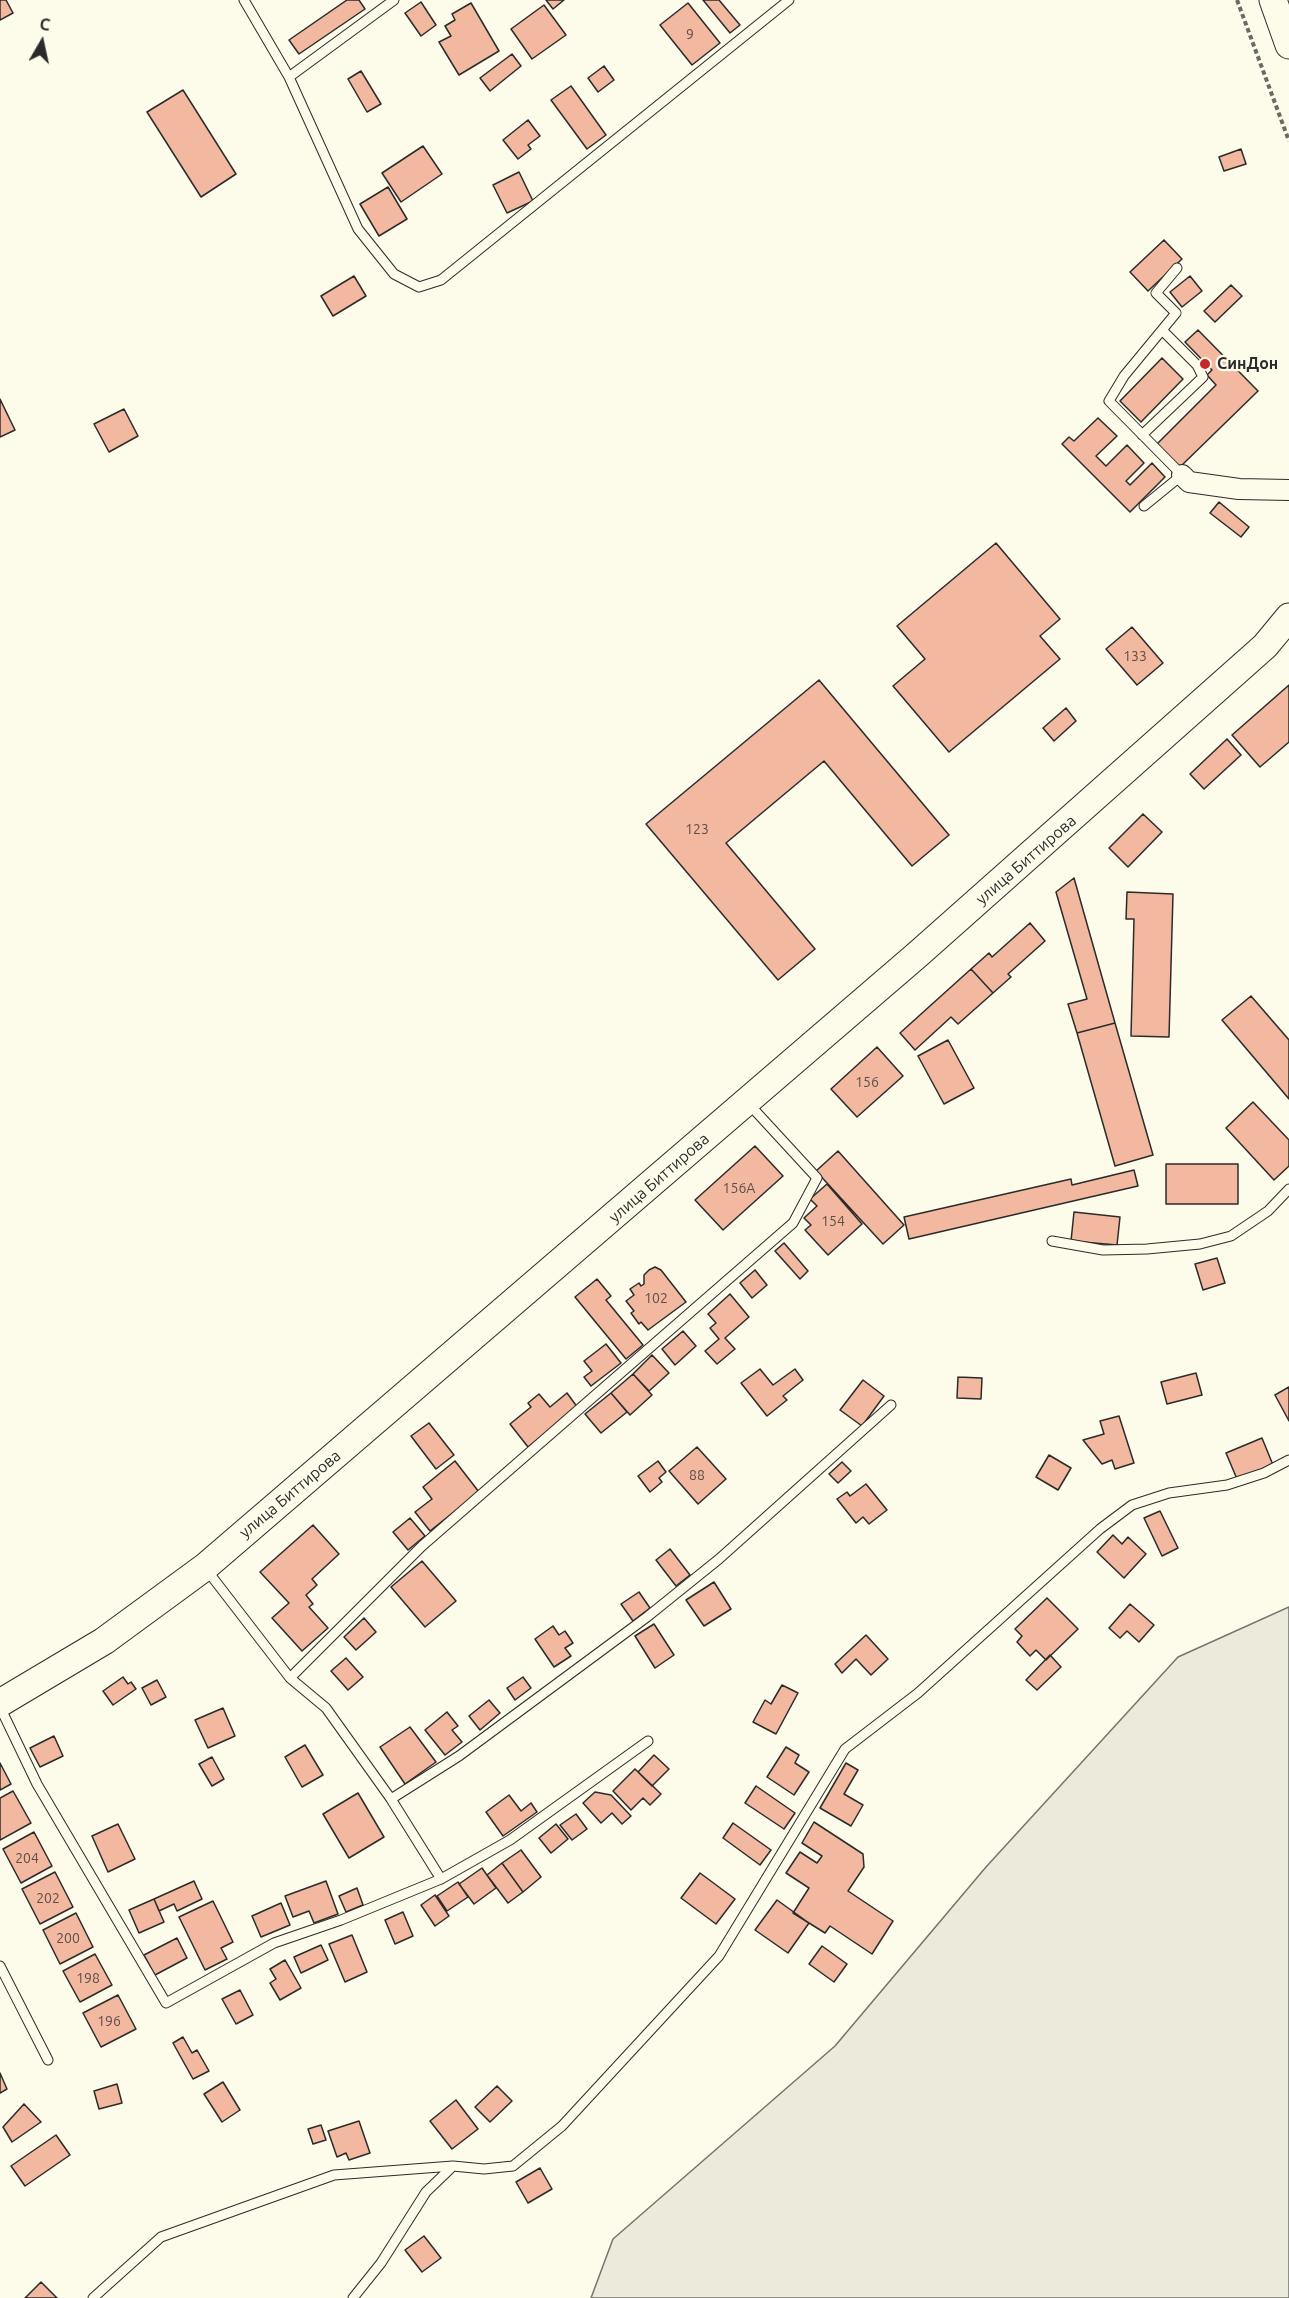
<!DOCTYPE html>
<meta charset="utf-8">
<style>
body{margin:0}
#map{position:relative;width:1289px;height:2298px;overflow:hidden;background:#fdfbea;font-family:Ubuntu,sans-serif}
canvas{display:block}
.north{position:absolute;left:12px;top:12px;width:60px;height:60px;-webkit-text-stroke:4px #fdfbea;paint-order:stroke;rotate:9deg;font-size:16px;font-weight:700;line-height:24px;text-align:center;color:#2b2b2b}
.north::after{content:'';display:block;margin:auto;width:21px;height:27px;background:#2b2b2b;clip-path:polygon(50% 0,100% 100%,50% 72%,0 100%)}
</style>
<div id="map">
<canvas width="1289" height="2298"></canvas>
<div class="north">С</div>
</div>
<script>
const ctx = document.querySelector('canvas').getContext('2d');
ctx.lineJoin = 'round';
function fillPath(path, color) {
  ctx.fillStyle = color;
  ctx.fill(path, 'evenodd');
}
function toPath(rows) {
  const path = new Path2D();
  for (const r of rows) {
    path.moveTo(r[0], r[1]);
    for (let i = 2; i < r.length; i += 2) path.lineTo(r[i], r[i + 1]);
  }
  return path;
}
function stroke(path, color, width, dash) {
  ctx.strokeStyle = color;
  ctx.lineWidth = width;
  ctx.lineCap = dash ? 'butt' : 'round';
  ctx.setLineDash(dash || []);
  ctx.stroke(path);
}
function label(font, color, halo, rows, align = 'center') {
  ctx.font = font + ' Ubuntu,sans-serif';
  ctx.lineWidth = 4.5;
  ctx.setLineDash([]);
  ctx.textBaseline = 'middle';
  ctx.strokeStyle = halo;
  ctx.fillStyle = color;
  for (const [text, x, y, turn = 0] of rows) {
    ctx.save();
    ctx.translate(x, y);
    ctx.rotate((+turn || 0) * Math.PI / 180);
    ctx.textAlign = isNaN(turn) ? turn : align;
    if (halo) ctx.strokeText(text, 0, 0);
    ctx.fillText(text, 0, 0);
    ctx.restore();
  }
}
const green = toPath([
 [1289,1607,1289,2298,591,2298,613,2239,835,2046,986,1867,1178,1657,1289,1607]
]);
fillPath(green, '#ecebdb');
stroke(green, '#74746e', 1.5);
const building = toPath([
 [0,0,6,0,13,13,0,20,0,0],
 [347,0,359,0,365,9,299,54,289,40,347,0],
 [546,0,564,0,553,9,546,0],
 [703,0,719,0,740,25,730,33,703,0],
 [421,2,436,25,421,36,405,13,421,2],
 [471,3,499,51,459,75,439,42,451,36,445,26,455,20,452,14,471,3],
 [688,3,720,43,692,65,660,25,688,3],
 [544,5,566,35,532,59,511,29,544,5],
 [512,54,521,66,490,91,480,78,512,54],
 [604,66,614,80,598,92,588,78,604,66],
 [361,71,381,104,367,112,348,79,361,71],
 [571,86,606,135,587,149,551,100,571,86],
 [183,90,236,174,201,197,147,112,183,90],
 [528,120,540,136,528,145,531,149,518,159,503,140,528,120],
 [423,146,442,174,401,202,382,173,423,146],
 [1241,149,1246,164,1224,171,1219,157,1241,149],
 [519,172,533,201,507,213,493,185,519,172],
 [388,187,407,219,379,236,360,204,388,187],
 [1164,240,1182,259,1148,291,1130,272,1164,240],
 [354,276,366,296,333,316,321,296,354,276],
 [1190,276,1202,291,1182,307,1170,292,1190,276],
 [1231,285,1242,296,1215,322,1204,311,1231,285],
 [1198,330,1258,391,1180,467,1157,444,1216,385,1207,375,1212,370,1185,342,1198,330],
 [1162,358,1183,379,1141,422,1120,401,1162,358],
 [0,399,15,430,0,437,0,399],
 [124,409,138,436,109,452,94,424,124,409],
 [1098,418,1117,436,1096,456,1106,466,1127,445,1144,463,1126,481,1130,485,1152,463,1165,477,1130,512,1062,444,1069,437,1074,441,1098,418],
 [1219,502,1249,527,1241,537,1210,513,1219,502],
 [996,543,1060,619,1040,636,1060,659,949,752,893,686,925,659,897,626,996,543],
 [1132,627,1163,663,1137,685,1106,649,1132,627],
 [819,680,949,835,912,866,824,761,726,843,815,949,778,980,646,824,819,680],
 [1289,685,1289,742,1260,767,1232,735,1289,685],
 [1066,708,1076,721,1054,741,1043,728,1066,708],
 [1227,739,1241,755,1204,789,1190,774,1227,739],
 [1143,814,1162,832,1128,867,1109,848,1143,814],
 [1074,878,1115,1023,1077,1033,1068,1004,1087,999,1056,892,1074,878],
 [1127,892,1173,894,1169,1037,1131,1036,1134,919,1126,919,1127,892],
 [1030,923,1045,941,1008,974,1011,977,993,993,971,969,989,953,992,957,1030,923],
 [971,969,993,993,958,1024,951,1017,915,1050,900,1033,971,969],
 [1251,996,1289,1040,1289,1099,1222,1020,1251,996],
 [1115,1023,1153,1155,1115,1166,1077,1033,1115,1023],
 [948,1040,974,1088,944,1104,918,1056,948,1040],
 [877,1047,903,1076,857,1117,831,1089,877,1047],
 [1253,1102,1289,1140,1289,1166,1274,1180,1226,1128,1253,1102],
 [755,1146,783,1176,723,1230,695,1200,755,1146],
 [838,1151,904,1225,883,1244,816,1171,838,1151],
 [1166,1164,1238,1164,1238,1204,1166,1204,1166,1164],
 [1134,1170,1138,1186,909,1239,904,1217,1071,1179,1072,1185,1134,1170],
 [827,1184,862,1224,828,1255,805,1230,811,1225,804,1218,817,1206,810,1199,827,1184],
 [1074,1212,1120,1217,1117,1245,1071,1241,1074,1212],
 [784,1243,808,1271,800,1279,775,1251,784,1243],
 [1217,1258,1225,1283,1203,1290,1195,1264,1217,1258],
 [655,1267,661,1270,686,1302,648,1330,641,1322,639,1324,631,1313,634,1311,626,1301,634,1295,630,1289,639,1283,641,1286,644,1284,644,1275,649,1270,655,1267],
 [755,1270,767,1285,752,1298,740,1283,755,1270],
 [597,1279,611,1296,606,1300,643,1345,626,1359,575,1297,597,1279],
 [730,1294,749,1317,725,1338,735,1349,717,1364,705,1351,719,1339,710,1328,716,1323,708,1314,730,1294],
 [683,1331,696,1346,675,1365,662,1349,683,1331],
 [606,1344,621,1363,591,1386,584,1377,592,1371,584,1361,606,1344],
 [652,1355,669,1373,649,1391,633,1374,652,1355],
 [760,1369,773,1385,795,1369,803,1380,783,1396,787,1400,767,1416,741,1383,760,1369],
 [1196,1373,1202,1395,1167,1404,1161,1382,1196,1373],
 [633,1374,652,1395,630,1415,611,1393,633,1374],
 [958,1377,982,1378,981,1399,957,1398,958,1377],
 [863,1380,884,1396,862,1426,840,1410,863,1380],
 [1289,1387,1289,1421,1275,1395,1289,1387],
 [567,1393,578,1408,528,1447,510,1424,531,1407,528,1403,539,1394,550,1407,567,1393],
 [611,1393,627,1412,601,1433,585,1414,611,1393],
 [1119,1416,1134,1463,1115,1469,1112,1460,1102,1464,1083,1440,1104,1434,1100,1421,1119,1416],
 [429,1423,454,1455,436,1469,411,1436,429,1423],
 [1262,1438,1273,1465,1237,1479,1226,1453,1262,1438],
 [697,1447,726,1479,698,1504,669,1471,697,1447],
 [1049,1455,1071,1468,1058,1490,1036,1477,1049,1455],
 [455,1461,479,1492,430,1531,415,1512,432,1499,423,1487,455,1461],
 [658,1461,666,1472,659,1478,662,1482,650,1492,638,1476,658,1461],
 [842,1462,851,1471,838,1483,829,1474,842,1462],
 [866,1484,887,1510,869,1524,863,1517,856,1523,837,1499,847,1492,850,1496,866,1484],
 [1160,1511,1178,1548,1162,1556,1144,1518,1160,1511],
 [410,1518,425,1536,408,1550,393,1532,410,1518],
 [313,1525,339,1554,312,1579,317,1585,306,1595,313,1604,309,1607,328,1628,302,1651,272,1618,289,1603,260,1572,313,1525],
 [1113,1535,1122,1544,1128,1537,1146,1554,1124,1578,1097,1552,1113,1535],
 [670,1549,690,1575,676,1586,656,1560,670,1549],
 [422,1561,456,1601,425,1627,391,1587,422,1561],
 [714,1582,731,1609,704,1626,686,1600,714,1582],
 [639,1592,650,1608,633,1621,621,1604,639,1592],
 [1047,1598,1078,1629,1046,1660,1036,1650,1030,1656,1017,1642,1022,1636,1015,1629,1047,1598],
 [1130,1604,1154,1625,1139,1642,1127,1631,1120,1638,1109,1628,1130,1604],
 [364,1618,376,1632,356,1650,344,1637,364,1618],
 [654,1624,674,1655,655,1668,635,1636,654,1624],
 [553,1626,559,1635,565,1631,573,1643,565,1648,571,1656,554,1667,535,1639,553,1626],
 [866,1635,888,1659,871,1675,856,1659,842,1673,835,1664,866,1635],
 [1050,1655,1061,1667,1037,1690,1026,1680,1050,1655],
 [346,1658,363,1677,348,1690,331,1671,346,1658],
 [123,1677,128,1684,131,1682,136,1689,113,1705,103,1691,123,1677],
 [523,1677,531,1688,515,1700,507,1688,523,1677],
 [157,1680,166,1697,151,1705,142,1688,157,1680],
 [782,1685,798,1693,776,1734,753,1722,765,1700,771,1704,782,1685],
 [489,1700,500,1713,480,1730,469,1716,489,1700],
 [223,1708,235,1736,208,1748,195,1720,223,1708],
 [447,1712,458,1726,452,1730,462,1742,445,1755,425,1730,447,1712],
 [410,1727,436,1762,405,1784,380,1747,410,1727],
 [54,1736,63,1756,40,1767,30,1748,54,1736],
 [305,1745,323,1775,302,1787,285,1757,305,1745],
 [786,1747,799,1755,795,1763,809,1772,794,1795,767,1777,786,1747],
 [654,1755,669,1769,652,1786,638,1772,654,1755],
 [212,1757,224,1779,212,1786,199,1764,212,1757],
 [0,1763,11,1784,0,1790,0,1763],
 [846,1763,858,1770,844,1794,863,1805,851,1826,820,1808,846,1763],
 [635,1769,661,1794,650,1805,643,1798,631,1810,613,1791,635,1769],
 [756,1786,795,1813,784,1829,745,1803,756,1786],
 [13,1791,31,1823,0,1840,0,1798,13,1791],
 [595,1792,611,1795,631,1816,622,1824,612,1813,601,1823,583,1803,595,1792],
 [358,1793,384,1837,349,1858,323,1814,358,1793],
 [509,1795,521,1811,531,1803,537,1812,503,1836,486,1812,509,1795],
 [576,1814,587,1829,572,1840,560,1825,576,1814],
 [814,1822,863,1854,864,1867,848,1891,893,1921,872,1954,830,1926,825,1933,793,1913,809,1888,786,1873,800,1852,817,1863,822,1856,802,1843,814,1822],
 [733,1823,771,1850,760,1865,723,1838,733,1823],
 [118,1824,135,1859,108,1872,92,1836,118,1824],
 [556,1824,568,1839,551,1853,539,1838,556,1824],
 [34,1832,52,1866,21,1883,3,1849,34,1832],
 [521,1850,541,1877,523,1892,502,1863,521,1850],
 [502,1863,523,1892,508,1903,487,1875,502,1863],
 [482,1868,496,1888,474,1904,459,1884,482,1868],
 [55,1872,73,1907,40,1924,22,1889,55,1872],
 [700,1873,735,1899,716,1924,681,1898,700,1873],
 [194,1881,202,1899,177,1911,174,1904,159,1911,154,1899,194,1881],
 [326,1881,338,1914,314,1923,309,1911,293,1917,285,1896,326,1881],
 [458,1882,468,1897,447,1911,437,1896,458,1882],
 [357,1888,363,1905,346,1912,339,1896,357,1888],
 [435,1895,449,1916,435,1926,421,1905,435,1895],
 [154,1899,164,1922,139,1933,129,1910,154,1899],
 [777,1900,809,1923,788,1953,755,1930,777,1900],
 [213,1901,233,1942,221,1948,227,1959,205,1970,179,1917,213,1901],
 [281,1903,290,1925,261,1937,252,1916,281,1903],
 [403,1912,413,1936,395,1944,385,1920,403,1912],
 [76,1913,93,1947,60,1964,43,1930,76,1913],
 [352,1935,367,1972,345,1982,329,1944,352,1935],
 [177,1938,187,1958,155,1975,144,1955,177,1938],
 [321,1945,328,1960,301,1973,294,1957,321,1945],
 [822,1946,847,1964,834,1982,809,1964,822,1946],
 [95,1954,112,1985,80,2002,63,1971,95,1954],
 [285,1960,301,1988,280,2000,270,1983,276,1979,270,1969,285,1960],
 [240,1990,253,2015,236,2024,222,1999,240,1990],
 [118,1995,136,2029,101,2047,83,2013,118,1995],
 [183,2037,192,2053,197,2050,209,2071,193,2079,173,2043,183,2037],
 [0,2073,7,2089,0,2093,0,2073],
 [223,2082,240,2110,222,2122,204,2094,223,2082],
 [117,2084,122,2103,99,2109,94,2091,117,2084],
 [497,2086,512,2101,490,2122,475,2107,497,2086],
 [456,2100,478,2129,452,2149,430,2121,456,2100],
 [24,2104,41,2122,12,2142,3,2127,24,2104],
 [359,2121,370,2153,349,2160,346,2153,337,2157,328,2131,359,2121],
 [321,2125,326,2140,313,2144,308,2129,321,2125],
 [56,2135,70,2155,25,2186,11,2166,56,2135],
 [540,2168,552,2189,528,2203,516,2182,540,2168],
 [424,2236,441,2258,422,2272,405,2250,424,2236],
 [41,2282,57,2298,25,2298,41,2282]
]);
fillPath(building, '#f2b8a0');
stroke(building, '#2b2b2b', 1.5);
const lane = toPath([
 [244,0,289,77,358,229,394,274,419,287,441,280,789,0],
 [289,77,394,0],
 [1142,435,1203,377,1197,365,1162,330],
 [1144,506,1182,475,1109,401,1124,376,1176,313,1156,293,1177,268],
 [1052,1241,1103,1250,1147,1249,1200,1244,1231,1236,1268,1211,1289,1189],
 [206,1569,290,1678,326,1708,391,1799,441,1879],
 [290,1678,422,1546,793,1223,817,1178,748,1103],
 [0,1707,37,1784,166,2003,274,1943,341,1920,441,1879,510,1840,648,1741],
 [391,1799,459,1756,647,1617,719,1559,891,1405],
 [0,1966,48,2060],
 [93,2298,161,2237,334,2175,453,2166],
 [353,2298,381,2263,426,2192,453,2166,484,2169,513,2166,562,2126,719,1956,845,1749,918,1693,1100,1529,1132,1505,1169,1493,1227,1485,1264,1473,1289,1460]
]);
const street = toPath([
 [1182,475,1189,482,1239,489,1289,490]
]);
const secondary = toPath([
 [1273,0,1289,45],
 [0,1703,104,1641,205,1567,917,955,1265,646,1289,617]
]);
stroke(lane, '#2b2b2b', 11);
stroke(street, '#2b2b2b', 22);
stroke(secondary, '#2b2b2b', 29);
stroke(toPath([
 [1237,0,1289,141]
]), '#6a6964', 4, [4.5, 3]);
stroke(lane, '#fdfbea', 9);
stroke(street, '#fdfbea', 20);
stroke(secondary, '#fdfbea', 27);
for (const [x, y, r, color] of [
 [1205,364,6,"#c62828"]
]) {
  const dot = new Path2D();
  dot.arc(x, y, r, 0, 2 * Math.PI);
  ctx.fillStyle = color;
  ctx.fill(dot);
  stroke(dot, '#fdfbea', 2);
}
label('14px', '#5d4e48', null, [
 ["9",690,34],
 ["133",1135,656],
 ["123",697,829],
 ["156",867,1082],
 ["156А",739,1188],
 ["154",833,1221],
 ["102",656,1298],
 ["88",697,1475],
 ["204",27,1858],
 ["202",48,1898],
 ["200",68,1938],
 ["198",88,1978],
 ["196",109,2021]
]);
label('bold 16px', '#2b2b2b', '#fdfbea', [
 ["СинДон",1217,364]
], 'left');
label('16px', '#2b2b2b', '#fdfbea', [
 ["улица Биттирова",1026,860,-41],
 ["улица Биттирова",659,1178,-41],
 ["улица Биттирова",290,1494,-40]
]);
</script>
